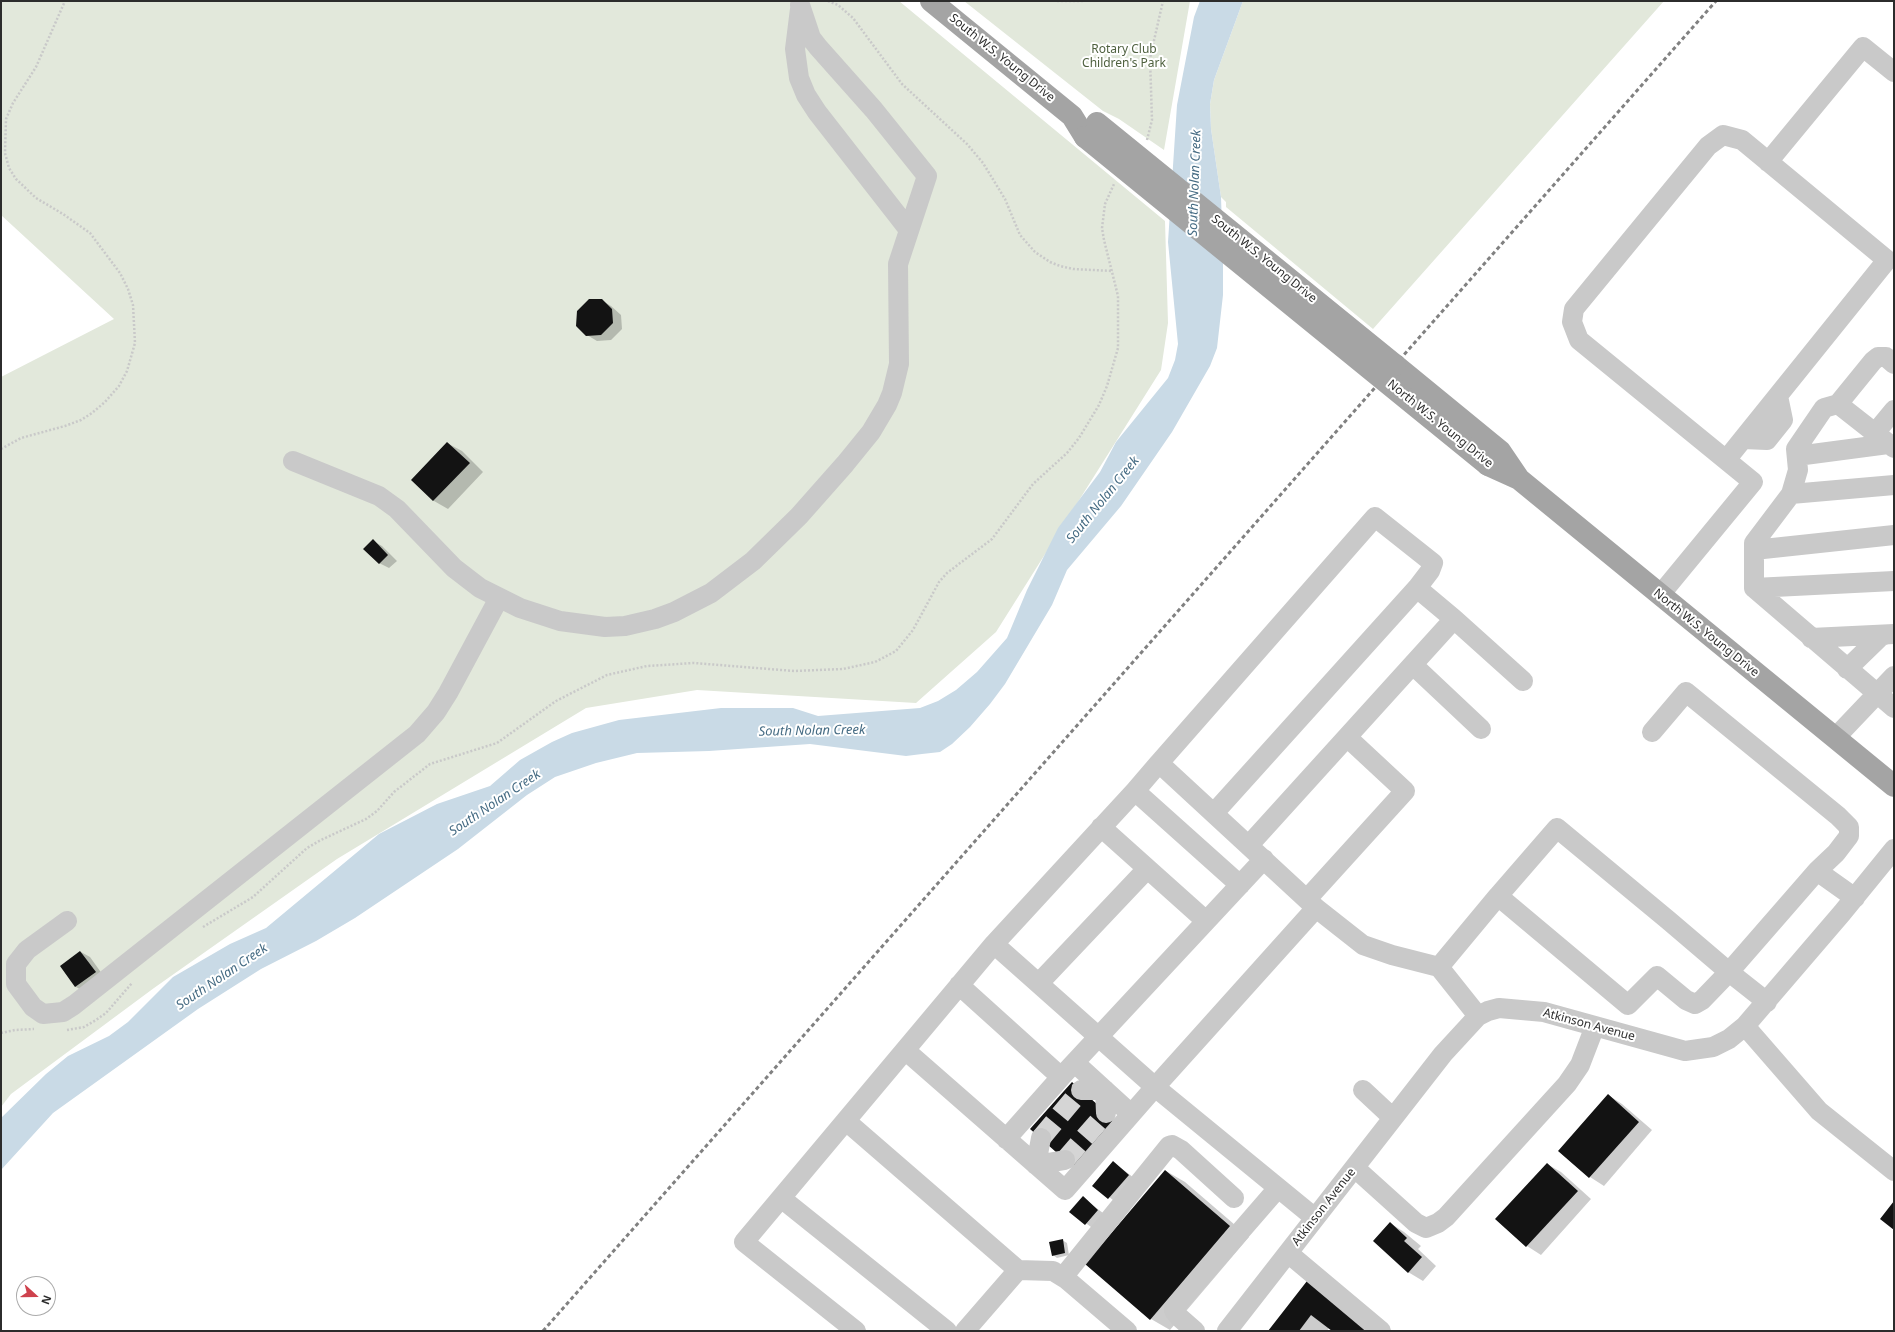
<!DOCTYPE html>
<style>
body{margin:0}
#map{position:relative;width:1895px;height:1332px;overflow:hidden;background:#fff;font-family:"Noto Sans",sans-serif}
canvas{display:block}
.frame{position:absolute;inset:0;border:2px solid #2c2c2c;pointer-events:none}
.north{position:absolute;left:16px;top:1276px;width:40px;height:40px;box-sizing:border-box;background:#fff;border:1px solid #ababab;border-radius:50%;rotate:111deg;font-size:11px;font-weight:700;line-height:16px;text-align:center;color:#2c2c2c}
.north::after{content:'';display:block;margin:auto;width:14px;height:18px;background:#ce424d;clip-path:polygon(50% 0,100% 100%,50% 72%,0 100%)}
</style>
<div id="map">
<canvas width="1895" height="1332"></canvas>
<div class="frame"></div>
<div class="north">N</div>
</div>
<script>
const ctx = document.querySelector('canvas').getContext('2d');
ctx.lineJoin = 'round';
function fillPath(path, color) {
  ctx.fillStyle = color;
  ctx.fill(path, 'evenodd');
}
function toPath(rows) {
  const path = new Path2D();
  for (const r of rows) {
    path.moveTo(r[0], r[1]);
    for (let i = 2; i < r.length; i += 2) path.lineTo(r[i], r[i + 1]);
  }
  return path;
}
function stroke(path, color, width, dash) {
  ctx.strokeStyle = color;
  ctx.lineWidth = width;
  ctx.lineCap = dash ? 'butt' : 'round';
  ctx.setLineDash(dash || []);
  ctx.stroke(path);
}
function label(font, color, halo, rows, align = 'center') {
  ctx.font = font + ' "Noto Sans",sans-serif';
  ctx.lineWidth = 4;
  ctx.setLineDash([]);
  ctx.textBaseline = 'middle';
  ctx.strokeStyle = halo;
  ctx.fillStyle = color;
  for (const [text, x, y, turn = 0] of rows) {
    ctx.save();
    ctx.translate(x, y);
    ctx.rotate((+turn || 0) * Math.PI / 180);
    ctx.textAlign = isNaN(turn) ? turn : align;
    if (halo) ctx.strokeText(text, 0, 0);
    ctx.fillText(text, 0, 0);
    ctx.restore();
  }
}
fillPath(toPath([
 [1,1,899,1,1165,221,1168,323,1161,370,996,632,916,703,697,690,586,708,337,859,154,988,11,1094,1,1107,1,377,114,319,1,215],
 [964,1,1190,1,1164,150,1119,119,1103,111],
 [1243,1,1664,1,1373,329,1226,207,1226,202,1221,197,1211,129,1210,104,1214,80]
]), '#e2e8db');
fillPath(toPath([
 [1200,1,1243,1,1214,80,1210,104,1211,129,1221,197,1223,255,1223,295,1217,348,1210,366,1172,432,1121,506,1067,570,1052,605,1005,684,990,704,970,727,952,744,940,752,922,754,906,756,810,744,709,751,637,753,596,763,555,777,527,795,458,849,355,918,316,941,261,969,198,1009,53,1113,1,1170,1,1118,46,1074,68,1056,109,1036,128,1022,173,977,230,944,266,928,379,834,437,804,490,786,520,760,552,742,572,733,619,720,721,708,793,708,818,716,920,708,938,701,956,690,977,672,1007,638,1027,590,1058,528,1100,472,1116,442,1168,378,1175,360,1178,344,1168,242,1177,105,1194,17]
]), '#c9dae6');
fillPath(toPath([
 [601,300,611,306,621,315,622,329,611,340,597,341,587,335],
 [447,443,462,451,483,472,448,509,434,501,412,480],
 [373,541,382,546,397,561,389,568,379,563],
 [81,952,90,957,105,978,85,992,76,987,61,967],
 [1608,1095,1622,1104,1652,1130,1604,1186,1590,1177],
 [1113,1162,1138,1181,1118,1204,1094,1185],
 [1547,1164,1561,1172,1591,1199,1541,1255,1527,1246],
 [1166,1171,1185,1182,1249,1237,1170,1330,1151,1319],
 [1083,1198,1107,1216,1095,1230,1071,1212],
 [1390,1223,1404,1232,1421,1246,1418,1249,1436,1266,1423,1281,1408,1272],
 [1062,1240,1067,1243,1069,1255,1057,1258,1053,1255],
 [1307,1282,1334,1331,1329,1328,1327,1331,1269,1331]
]), '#0003');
fillPath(toPath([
 [589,299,602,299,612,309,613,323,601,335,586,336,576,326,577,311],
 [447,442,470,463,433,501,411,480],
 [373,539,388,555,379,564,363,549],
 [80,951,96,972,75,987,60,966],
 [1072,1082,1116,1121,1074,1168,1030,1129],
 [1608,1094,1639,1122,1589,1178,1558,1151],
 [1113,1161,1129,1175,1108,1199,1092,1186],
 [1547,1163,1578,1191,1526,1247,1495,1219],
 [1165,1170,1230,1226,1150,1320,1085,1264],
 [1083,1196,1098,1210,1085,1225,1069,1212],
 [1894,1201,1894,1230,1880,1219],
 [1390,1222,1407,1238,1404,1241,1422,1257,1408,1273,1373,1241],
 [1063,1239,1065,1253,1052,1256,1049,1242],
 [1307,1281,1372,1331,1332,1331,1311,1315,1299,1331,1268,1331]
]), '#131313');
stroke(toPath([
 [1041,1138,1081,1090],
 [1065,1160,1106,1113]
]), '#d5d5d5', 20, [20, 10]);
stroke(toPath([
 [828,1,838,5,853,18,902,84,967,144,983,163,1005,199,1020,235,1035,252,1050,262,1060,266,1073,269,1113,271],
 [1057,1,1084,1],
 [1147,140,1152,120,1150,58,1163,1],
 [1,449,21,438,65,426,81,420,92,413,105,402,119,386,127,371,135,343,133,305,128,289,120,273,90,233,63,214,36,198,16,179,9,168,5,153,6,119,13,103,36,67,65,1],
 [203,927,253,897,307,848,321,840,366,819,377,811,394,792,430,764,497,743,556,701,607,675,647,666,694,663,794,671,843,669,875,662,896,651,913,630,939,582,947,573,992,539,1033,484,1067,453,1079,438,1099,405,1107,386,1118,348,1118,296,1104,240,1102,228,1105,204,1114,184],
 [67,1030,84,1027,96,1020,106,1013,132,983],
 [1,1033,15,1030,34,1029]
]), '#c9c9c9', 2.5, [2, 2]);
stroke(toPath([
 [800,9,795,49,799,78,806,95,817,112,909,230],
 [1768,162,1863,47,1894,72],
 [1894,364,1886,357,1878,357,1873,361,1838,404,1824,408,1796,449,1798,470,1791,494,1754,543,1754,588,1894,708],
 [1838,404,1894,448],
 [1875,433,1894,410],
 [1743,439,1767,440,1783,420,1778,396],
 [1797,456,1888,444],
 [293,461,379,496,397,509,454,568,480,588,520,608,560,621,605,627,625,626,655,619,674,612,711,593,753,561,799,516,845,464,871,432,887,405,892,393,899,364,898,264,927,176,874,110,818,47,811,38,800,5],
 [1791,494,1894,485],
 [1754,550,1894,535],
 [1417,588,1454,619],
 [1754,588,1894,581],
 [1660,595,1753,482,1579,340,1572,322,1574,309,1708,146,1723,135,1742,140,1887,260,1726,460],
 [1811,638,1894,634],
 [1413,665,1481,729],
 [1847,669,1881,636,1885,635],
 [1652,732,1686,692,1838,816,1849,827,1849,836,1836,853,1817,871],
 [1835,738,1894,676],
 [1159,763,1375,517,1433,563,1430,571,1417,588,1214,813],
 [1135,791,1159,763,1316,908,1363,945,1392,955,1439,967],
 [1101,827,1206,921],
 [1249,845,1454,619,1523,681],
 [1240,885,1135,791,994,944,1155,1087,1315,1218],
 [1307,899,1405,791,1348,738],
 [67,921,27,950,16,964,16,984,33,1007,43,1014,63,1012,74,1005,417,734,436,712,448,693,499,598],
 [1039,983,1147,869],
 [959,985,1061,1077],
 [1767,1002,1729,972,1817,871,1855,898],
 [1478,1016,1439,967,1498,896,1628,1005,1657,976,1686,1000,1695,1004,1702,1000,1729,972,1668,920,1557,828,1498,896],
 [1745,1026,1819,1111,1894,1171],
 [905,1050,1065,1190,1155,1087,1316,908],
 [1075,1063,1131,1114],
 [1081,1090,1105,1090,1106,1113],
 [1363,1090,1393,1118],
 [846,1121,1018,1270,1053,1271,1066,1279,1127,1331],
 [1041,1138,1036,1165,1065,1160],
 [1006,1139,1061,1077,1264,859],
 [1355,1168,1416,1223,1426,1228,1438,1223,1446,1217,1567,1084,1580,1065,1595,1026],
 [781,1198,947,1331],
 [1288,1253,1381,1331],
 [1063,1277,1169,1146,1172,1145,1181,1150,1234,1198],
 [856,1331,744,1242,994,944],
 [965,1331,1018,1270],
 [1195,1331,1179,1317,1174,1311,1174,1308,1278,1188],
 [1227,1331,1443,1054,1478,1016,1488,1011,1499,1008,1544,1012,1685,1051,1713,1047,1729,1039,1745,1026,1842,913,1894,849]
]), '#c9c9c9', 20);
stroke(toPath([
 [931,1,1072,116,1085,137],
 [1395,365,1500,451,1519,479],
 [1488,465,1519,479,1894,786]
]), '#a4a4a4', 22);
stroke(toPath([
 [543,1331,1716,1]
]), '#818181', 3, [4, 3]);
stroke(toPath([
 [1097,123,1395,365],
 [1085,137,1488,465]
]), '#a4a4a4', 22);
label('12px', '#4f613f', '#fff', [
 ["Rotary Club",1124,50],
 ["Children's Park",1124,64]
]);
label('12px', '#2c2c2c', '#fff', [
 ["South W.S. Young Drive",1002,58,39],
 ["South W.S. Young Drive",1264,259,39],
 ["North W.S. Young Drive",1440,424,39],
 ["North W.S. Young Drive",1706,633,39],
 ["Atkinson Avenue",1589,1025,15],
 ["Atkinson Avenue",1324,1207,-52]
]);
label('italic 13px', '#456b83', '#fff', [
 ["South Nolan Creek",1195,183,-88],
 ["South Nolan Creek",1103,500,-51],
 ["South Nolan Creek",812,731,-1],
 ["South Nolan Creek",495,803,-34],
 ["South Nolan Creek",222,977,-34]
]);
</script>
